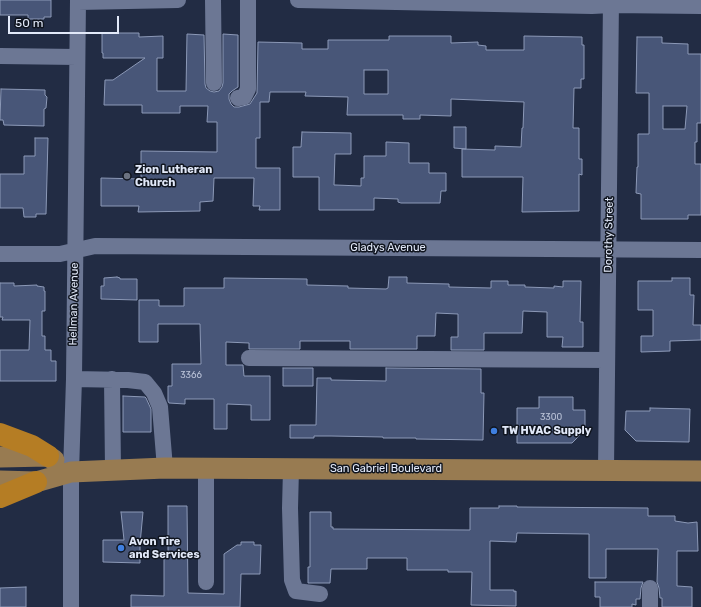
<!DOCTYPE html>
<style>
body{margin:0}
#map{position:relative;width:701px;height:607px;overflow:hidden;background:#222c44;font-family:Rubik,sans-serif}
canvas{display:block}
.scale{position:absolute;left:8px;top:16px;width:111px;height:18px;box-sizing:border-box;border:2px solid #e2e9f9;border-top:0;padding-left:5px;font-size:12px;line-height:14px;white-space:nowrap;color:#e2e9f9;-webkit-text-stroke:3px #10151f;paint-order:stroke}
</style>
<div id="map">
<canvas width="701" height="607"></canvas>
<div class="scale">50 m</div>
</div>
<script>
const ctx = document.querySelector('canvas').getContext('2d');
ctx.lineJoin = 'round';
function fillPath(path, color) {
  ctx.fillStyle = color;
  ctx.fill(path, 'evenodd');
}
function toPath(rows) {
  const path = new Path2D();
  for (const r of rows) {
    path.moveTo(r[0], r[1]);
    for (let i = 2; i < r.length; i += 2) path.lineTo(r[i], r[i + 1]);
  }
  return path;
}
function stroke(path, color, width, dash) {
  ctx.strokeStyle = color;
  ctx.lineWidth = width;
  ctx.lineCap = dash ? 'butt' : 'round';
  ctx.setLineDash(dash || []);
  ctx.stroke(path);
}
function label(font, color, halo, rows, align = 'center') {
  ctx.font = font + ' Rubik,sans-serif';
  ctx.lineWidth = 3;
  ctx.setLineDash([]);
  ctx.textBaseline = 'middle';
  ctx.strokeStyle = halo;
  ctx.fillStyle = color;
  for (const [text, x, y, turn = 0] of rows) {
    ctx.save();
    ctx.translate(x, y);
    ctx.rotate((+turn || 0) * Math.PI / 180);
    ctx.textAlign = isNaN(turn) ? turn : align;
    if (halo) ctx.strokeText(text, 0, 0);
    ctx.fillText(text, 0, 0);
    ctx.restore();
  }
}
const building = toPath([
 [0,0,51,0,51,17,44,17,44,19,28,19,28,15,0,15,0,0],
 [102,33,139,33,139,37,163,36,163,58,157,58,157,91,186,91,187,34,204,35,205,84,206,88,210,91,214,92,219,91,222,87,223,83,223,34,238,35,238,87,232,91,229,94,229,99,231,104,234,107,239,107,250,104,257,93,258,42,302,43,302,49,328,49,328,40,389,40,389,36,451,36,451,43,478,42,478,45,486,46,486,50,524,50,524,36,582,37,582,45,584,45,584,79,581,79,581,88,574,88,573,128,579,128,579,159,582,159,582,175,579,174,579,211,522,212,523,177,462,177,462,149,495,150,495,146,521,147,522,128,523,128,524,102,451,99,451,116,420,115,420,119,403,119,403,115,347,115,348,97,305,96,306,92,270,92,269,102,260,102,260,138,256,138,256,168,280,168,280,210,259,210,260,206,253,206,254,178,214,178,213,201,200,202,200,211,138,212,139,206,101,206,101,178,141,179,141,151,217,152,217,122,207,122,208,106,180,106,180,113,142,113,142,105,104,105,105,80,113,80,145,58,103,58,103,53,102,53,102,33],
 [364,70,388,70,388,94,364,94,364,70],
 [637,37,662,37,662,43,688,44,688,54,701,54,701,123,697,123,697,142,695,142,695,164,701,164,701,215,688,215,688,219,641,219,641,194,636,193,637,167,638,167,638,134,649,134,649,93,636,93,637,37],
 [663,106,687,106,685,129,663,129,663,106],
 [1,89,45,90,45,95,47,97,46,108,44,109,44,126,4,125,3,120,0,120,1,89],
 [454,127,466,127,466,149,454,148,454,127],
 [302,132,351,133,351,154,335,154,334,185,336,185,361,186,361,178,364,178,364,156,386,156,386,142,409,143,409,163,429,163,429,173,446,173,446,191,441,191,440,203,401,203,398,202,398,199,374,198,374,210,319,210,319,177,293,177,293,147,301,147,302,132],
 [35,138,48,138,46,214,36,214,36,217,24,217,23,208,0,208,0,174,24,174,24,156,35,156,35,138],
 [117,277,120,278,120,279,137,279,137,300,101,299,101,286,104,286,104,278,117,277],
 [389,277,407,277,407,283,449,284,449,287,491,288,491,281,508,281,508,285,525,285,525,287,554,288,554,286,563,287,563,281,581,281,580,322,583,322,583,347,562,347,563,337,547,337,547,312,523,311,522,333,484,333,484,350,451,350,451,337,458,337,458,314,436,313,435,336,417,336,417,349,350,349,350,341,300,341,300,349,249,349,249,343,226,342,226,365,243,365,244,376,270,376,270,420,251,420,251,405,227,404,227,429,214,429,214,399,185,399,185,404,169,403,168,401,168,386,172,386,172,364,201,364,200,324,158,324,158,342,139,342,139,300,159,300,159,306,184,306,184,288,224,288,224,278,307,279,307,285,348,286,348,288,386,289,388,288,389,277],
 [672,278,690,278,690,295,694,295,693,325,701,325,701,340,670,341,670,351,641,352,641,336,653,336,653,310,638,310,638,281,672,281,672,278],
 [0,283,14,283,14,286,37,285,37,286,44,287,44,291,45,291,45,311,42,311,42,336,45,336,45,350,51,350,51,361,56,361,56,381,0,381,0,350,29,350,30,320,2,320,3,317,0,317,0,283],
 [283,368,313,368,313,386,283,386,283,368],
 [386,368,481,369,481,393,484,393,483,440,416,439,416,438,383,438,383,437,331,436,314,436,314,438,290,438,290,425,316,425,317,378,331,378,331,380,386,381,386,368],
 [123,396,145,397,146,398,151,409,151,432,123,432,123,396],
 [539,397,573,397,573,410,585,410,585,430,572,443,517,443,517,408,539,408,539,397],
 [650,408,690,409,689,442,636,441,625,430,626,411,650,411,650,408],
 [168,506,187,506,188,593,224,594,224,554,237,545,241,545,241,542,254,542,254,545,261,545,260,574,241,574,240,607,131,607,131,595,164,596,164,553,168,553,168,506],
 [499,506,517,506,517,507,648,508,648,516,675,516,675,521,688,523,697,522,698,551,677,551,677,586,692,587,692,607,662,607,662,598,660,598,659,588,657,582,658,549,606,549,606,578,589,578,589,534,517,533,516,542,490,541,490,590,514,590,514,592,516,591,516,606,471,605,472,572,448,572,448,570,407,570,407,558,367,558,367,569,331,569,330,583,308,583,308,567,310,567,310,512,331,512,331,527,333,527,333,529,470,530,470,508,499,508,499,506],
 [121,512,143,512,140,544,140,563,103,562,103,540,124,540,121,512],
 [595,582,643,582,641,588,640,599,636,599,636,605,632,604,632,607,600,607,600,597,595,597,595,582],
 [26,587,26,607,0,607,0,588,26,587]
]);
fillPath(building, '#485678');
stroke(building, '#8c99b7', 1);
stroke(toPath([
 [213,0,214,83],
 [298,0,592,6,611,5,701,6],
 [78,2,178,0],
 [0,56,77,57],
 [238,98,244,97,248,89,248,0],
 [0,254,60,254,95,246,701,250],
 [249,358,607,360],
 [74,379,128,380,145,382,154,393,160,407,165,468],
 [112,379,113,470],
 [206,468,206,582],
 [291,469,290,508,292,580,296,591,320,594],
 [606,470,611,0],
 [71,607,71,472,74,379,78,0],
 [650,607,650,588]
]), '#6c7794', 16);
stroke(toPath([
 [0,457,48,456,54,460],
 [0,481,36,482,71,472,165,468,701,471]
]), '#987b51', 21);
stroke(toPath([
 [0,434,32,446,48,456],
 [0,497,36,482]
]), '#b57d24', 22);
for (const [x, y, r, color] of [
 [127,176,4,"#6b7280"],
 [494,431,4,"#3f7fe0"],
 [121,548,4,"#3f7fe0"]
]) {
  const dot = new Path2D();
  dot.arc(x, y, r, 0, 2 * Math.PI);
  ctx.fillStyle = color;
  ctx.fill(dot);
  stroke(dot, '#10151f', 1.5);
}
label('9px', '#bcc4d9', null, [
 ["3366",191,375],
 ["3300",551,417]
]);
label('bold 11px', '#e2e9f9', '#10151f', [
 ["Zion Lutheran",135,170],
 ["Church",135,183],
 ["TW HVAC Supply",502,431],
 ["Avon Tire",129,542],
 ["and Services",129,555]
], 'left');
label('11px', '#e2e9f9', '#10151f', [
 ["Dorothy Street",609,235,-89],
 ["Gladys Avenue",388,248],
 ["Hellman Avenue",74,304,-89],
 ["San Gabriel Boulevard",386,469]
]);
</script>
